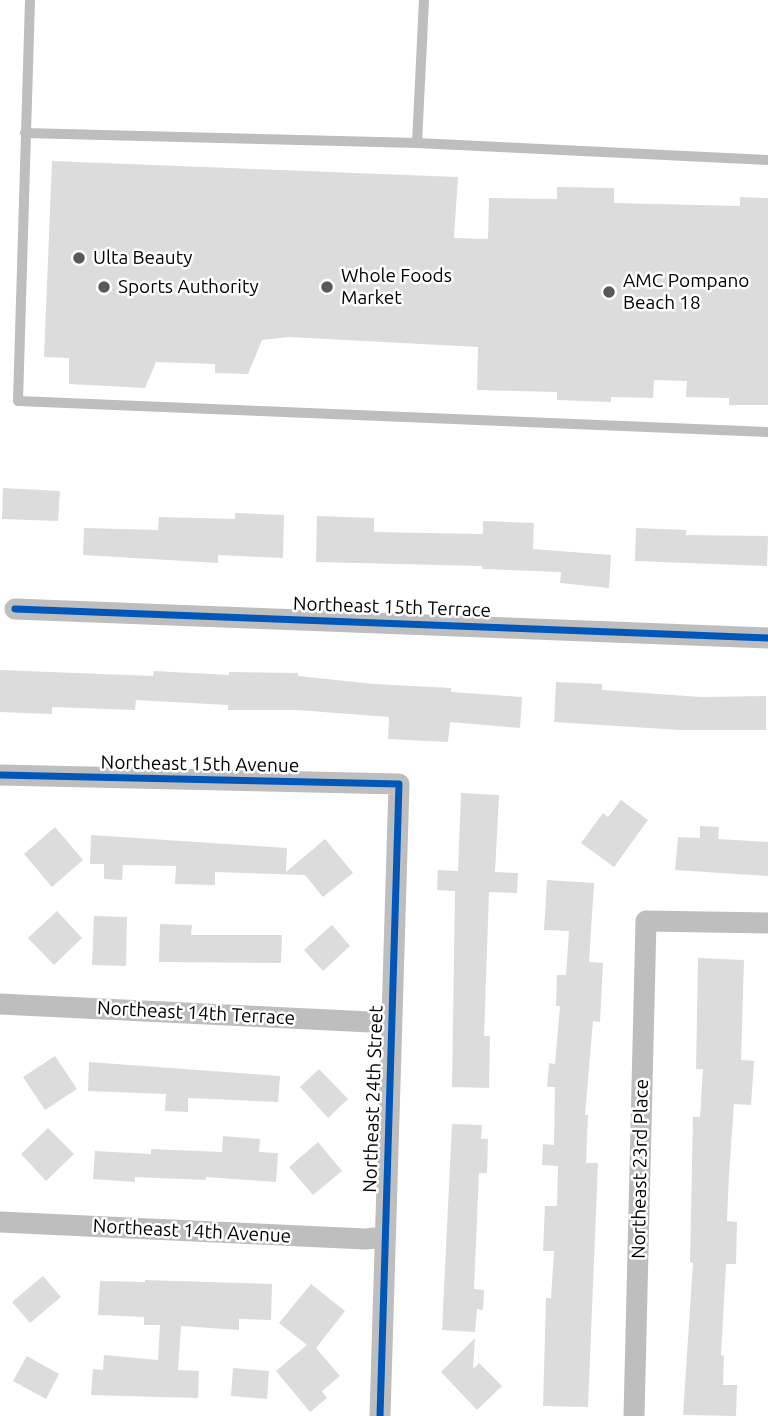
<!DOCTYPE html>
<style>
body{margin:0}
canvas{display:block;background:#fff}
</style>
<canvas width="768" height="1416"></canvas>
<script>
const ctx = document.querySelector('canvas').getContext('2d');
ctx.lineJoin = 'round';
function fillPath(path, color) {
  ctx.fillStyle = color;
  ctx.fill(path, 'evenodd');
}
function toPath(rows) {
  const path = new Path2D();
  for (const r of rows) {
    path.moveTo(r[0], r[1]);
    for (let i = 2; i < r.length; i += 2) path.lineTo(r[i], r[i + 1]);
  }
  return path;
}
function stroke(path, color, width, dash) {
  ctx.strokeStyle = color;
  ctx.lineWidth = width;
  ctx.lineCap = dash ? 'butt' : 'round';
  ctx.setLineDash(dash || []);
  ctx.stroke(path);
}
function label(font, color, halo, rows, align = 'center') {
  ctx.font = font + ' Ubuntu,sans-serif';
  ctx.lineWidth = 5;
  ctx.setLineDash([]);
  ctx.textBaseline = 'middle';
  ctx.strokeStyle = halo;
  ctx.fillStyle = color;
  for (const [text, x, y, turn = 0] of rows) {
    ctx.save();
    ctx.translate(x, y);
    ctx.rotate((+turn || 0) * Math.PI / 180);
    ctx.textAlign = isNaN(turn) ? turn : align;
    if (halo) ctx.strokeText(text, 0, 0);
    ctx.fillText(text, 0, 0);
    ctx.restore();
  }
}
fillPath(toPath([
 [52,161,458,177,454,238,488,239,489,198,557,199,557,187,614,188,614,203,740,206,740,197,768,198,768,405,729,405,729,398,686,397,687,381,654,380,653,398,611,397,611,402,557,400,557,392,477,390,478,347,289,337,262,340,248,374,215,373,215,364,156,362,145,388,69,384,69,358,44,357],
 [3,488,60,491,58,521,2,519],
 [235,513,284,515,283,558,218,555,218,563,83,555,84,528,158,530,159,517,235,519],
 [317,516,374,518,374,532,483,534,483,521,534,523,533,549,611,555,609,588,560,583,561,572,482,569,482,566,316,562],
 [636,528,686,530,686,535,768,536,767,566,635,561],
 [0,670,153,676,154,671,229,675,229,672,298,673,298,676,374,684,451,688,451,692,522,697,520,728,450,722,448,742,388,739,389,717,297,710,228,710,228,705,136,700,135,710,52,707,52,714,0,712],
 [556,682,602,684,602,690,701,697,766,696,766,730,680,730,554,722],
 [461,793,499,795,495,872,518,873,517,893,489,892,484,1036,490,1036,489,1088,452,1087,455,891,437,890,438,870,458,871],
 [621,800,648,820,614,867,581,843,603,813,608,817],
 [700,826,719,827,718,839,768,842,768,876,675,870,678,837,700,838],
 [55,827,83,860,52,887,24,854],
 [91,835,287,848,286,872,325,839,353,873,323,897,305,875,215,872,215,885,175,884,176,866,123,865,122,880,104,879,104,864,90,864],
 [547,880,594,883,589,962,603,963,600,1022,593,1021,585,1115,588,1115,586,1163,598,1163,588,1407,543,1406,546,1298,551,1298,554,1251,543,1251,545,1206,557,1206,558,1166,542,1165,543,1144,554,1145,555,1087,547,1087,549,1063,555,1064,560,1006,556,1006,557,975,566,975,569,931,544,930],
 [57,911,82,938,54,965,28,938],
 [94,916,127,917,126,966,92,965],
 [160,924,192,925,191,935,282,935,281,963,159,962],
 [332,925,350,946,323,971,304,950],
 [698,958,744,960,741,1060,754,1061,751,1105,734,1104,729,1174,727,1221,737,1222,736,1264,726,1264,721,1355,724,1356,723,1385,737,1385,736,1416,683,1415,693,1263,690,1262,693,1117,700,1117,703,1069,696,1069],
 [55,1056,77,1089,45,1110,23,1077],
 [89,1062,280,1076,278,1102,188,1098,188,1112,165,1111,166,1094,88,1091],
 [319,1069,348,1099,328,1118,300,1087],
 [452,1124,482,1125,481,1139,488,1139,487,1173,479,1173,474,1289,484,1290,483,1310,477,1309,475,1332,442,1330],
 [48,1128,74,1154,46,1181,21,1154],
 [223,1136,260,1139,259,1152,278,1153,276,1182,206,1177,206,1180,135,1177,135,1182,93,1179,95,1151,151,1154,151,1149,222,1152],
 [318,1142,342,1171,313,1195,289,1167],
 [43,1276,61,1297,30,1323,12,1302],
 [145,1280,272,1284,271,1320,239,1319,239,1330,181,1326,178,1370,199,1371,198,1398,91,1395,93,1369,103,1370,104,1355,158,1360,160,1325,144,1325,144,1317,98,1315,100,1281,145,1282],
 [311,1284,345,1311,316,1348,340,1376,322,1391,327,1398,310,1412,276,1371,307,1345,279,1323],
 [475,1338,473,1369,479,1363,502,1386,477,1410,441,1372],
 [27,1356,59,1374,46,1399,13,1381],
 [233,1368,269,1371,267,1399,231,1396]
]), '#dcdcdc');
stroke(toPath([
 [30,0,18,401,768,432],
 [25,133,417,143,768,160],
 [417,143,424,0]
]), '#bebebe', 10);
stroke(toPath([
 [15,609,768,638],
 [0,775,399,784,380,1416],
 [0,1004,391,1023],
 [0,1222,365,1239,385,1237],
 [634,1416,646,921,768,923]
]), '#bebebe', 21);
stroke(toPath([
 [15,609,768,638],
 [0,775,399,784,380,1416]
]), '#0057b8', 7);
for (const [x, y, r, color] of [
 [79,258,7,"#595959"],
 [104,287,7,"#595959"],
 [327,287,7,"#595959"],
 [609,292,7,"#595959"]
]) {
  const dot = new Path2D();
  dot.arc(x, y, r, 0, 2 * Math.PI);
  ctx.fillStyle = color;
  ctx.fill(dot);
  stroke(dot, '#fff', 2.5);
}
label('19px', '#000', '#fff', [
 ["Ulta Beauty",93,258],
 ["Whole Foods",341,276],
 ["Market",341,298],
 ["AMC Pompano",623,281],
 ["Beach 18",623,303],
 ["Sports Authority",118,287]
], 'left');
label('19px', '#000', '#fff', [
 ["Northeast 15th Terrace",392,607,2],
 ["Northeast 15th Avenue",200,764,1],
 ["Northeast 14th Terrace",196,1013,3],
 ["Northeast 24th Street",373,1099,-88],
 ["Northeast 23rd Place",640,1169,-89],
 ["Northeast 14th Avenue",192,1231,3]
]);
</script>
